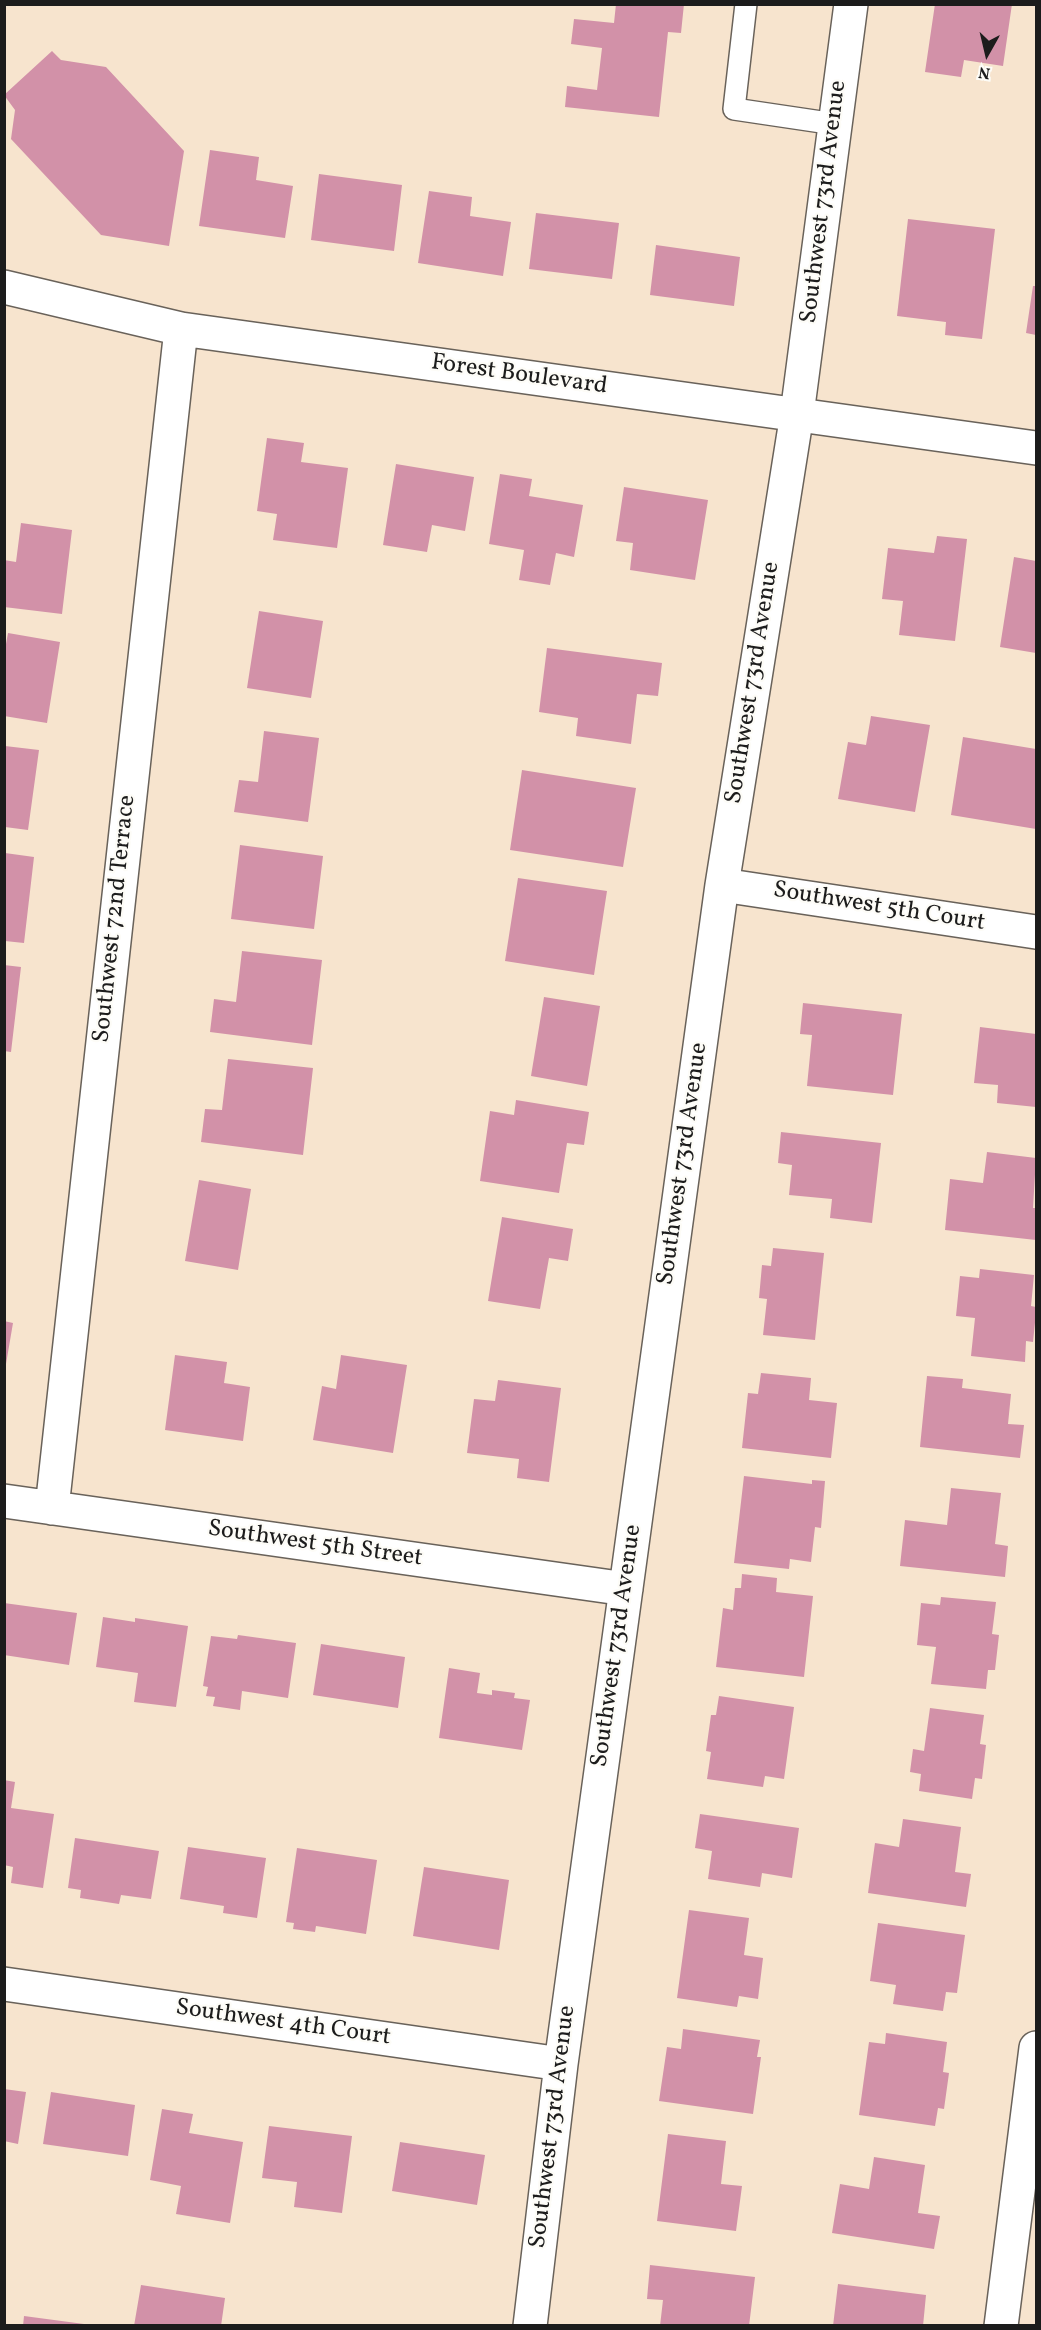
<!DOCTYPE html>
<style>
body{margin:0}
#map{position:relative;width:1041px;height:2330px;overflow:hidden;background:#f7e4ce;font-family:Vollkorn,serif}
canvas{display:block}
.frame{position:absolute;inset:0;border:6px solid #1c1c1c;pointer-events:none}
.north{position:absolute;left:957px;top:24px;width:60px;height:60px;-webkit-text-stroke:4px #fdfcf7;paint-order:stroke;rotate:188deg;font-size:16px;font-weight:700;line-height:24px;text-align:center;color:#1c1c1c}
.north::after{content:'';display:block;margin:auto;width:21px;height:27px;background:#1c1c1c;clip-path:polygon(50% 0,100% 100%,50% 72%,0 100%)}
</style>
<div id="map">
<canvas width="1041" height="2330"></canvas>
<div class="frame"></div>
<div class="north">N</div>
</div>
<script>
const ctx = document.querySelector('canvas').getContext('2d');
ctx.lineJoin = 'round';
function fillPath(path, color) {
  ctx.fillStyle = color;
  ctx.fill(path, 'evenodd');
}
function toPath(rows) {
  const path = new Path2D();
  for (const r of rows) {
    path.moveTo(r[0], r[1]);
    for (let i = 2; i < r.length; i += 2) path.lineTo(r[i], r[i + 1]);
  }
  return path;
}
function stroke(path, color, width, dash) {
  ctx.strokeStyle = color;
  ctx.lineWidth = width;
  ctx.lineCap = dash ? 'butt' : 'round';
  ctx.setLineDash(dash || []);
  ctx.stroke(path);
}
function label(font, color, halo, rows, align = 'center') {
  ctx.font = font + ' Vollkorn,serif';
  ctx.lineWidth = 4.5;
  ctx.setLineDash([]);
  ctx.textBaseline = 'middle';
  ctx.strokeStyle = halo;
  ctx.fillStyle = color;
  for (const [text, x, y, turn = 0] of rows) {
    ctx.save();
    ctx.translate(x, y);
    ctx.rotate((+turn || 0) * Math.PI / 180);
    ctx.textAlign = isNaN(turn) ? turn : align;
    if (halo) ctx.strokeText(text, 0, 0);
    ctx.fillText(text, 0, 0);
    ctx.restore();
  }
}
fillPath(toPath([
 [616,4,684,4,681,33,668,32,659,117,565,107,567,86,597,90,602,48,571,44,574,19,614,23],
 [935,4,1012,4,1003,66,964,60,961,77,925,72],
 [52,51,61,60,106,67,184,151,169,246,101,235,11,139,15,110,4,95],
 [210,150,259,157,256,180,293,186,285,238,199,226],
 [319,174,402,185,394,251,311,240],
 [429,191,472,197,470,216,511,222,503,276,418,263],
 [536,213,619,223,612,279,529,269],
 [908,219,995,229,982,339,945,335,946,322,897,316],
 [656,245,740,257,734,306,650,295],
 [1033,286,1036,286,1036,335,1026,333],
 [267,438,304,443,301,462,348,468,337,548,273,540,277,514,257,511],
 [396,464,474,477,465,531,432,525,427,552,383,545],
 [500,474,532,479,529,496,583,505,574,557,556,553,550,585,519,580,524,550,489,544],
 [624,487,708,500,695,580,630,570,633,543,616,541],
 [21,523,72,530,62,614,4,607,4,560,16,562],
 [937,536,967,539,955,641,899,635,903,601,882,599,888,548,934,553],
 [1014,557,1036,561,1036,653,1000,647],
 [259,611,323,621,311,698,247,688],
 [8,633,60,642,47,723,4,716,4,655],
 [547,648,662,663,658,696,637,694,631,744,576,736,578,718,539,712],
 [871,716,930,725,915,812,838,799,848,742,866,745],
 [264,731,319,738,308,822,234,812,239,780,258,782],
 [963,737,1036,749,1036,829,951,815],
 [5,746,39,750,28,830,5,827],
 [522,770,636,788,623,867,510,850],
 [240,845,323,856,314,929,231,919],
 [5,853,34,857,24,943,5,941],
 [518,878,607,891,594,975,505,961],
 [242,951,322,960,312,1045,210,1032,214,999,236,1002],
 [4,965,21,967,11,1052,4,1051],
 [544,997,600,1006,587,1086,531,1076],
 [803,1003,902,1014,893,1095,807,1086,812,1035,800,1034],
 [980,1027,1036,1034,1036,1107,997,1103,998,1085,974,1083],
 [228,1059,313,1068,303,1155,201,1142,205,1109,222,1110],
 [516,1100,589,1112,584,1145,567,1143,559,1193,480,1181,490,1111,514,1115],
 [781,1132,881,1143,872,1223,830,1218,832,1199,789,1195,792,1165,778,1163],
 [987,1152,1036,1158,1033,1208,1036,1208,1036,1240,945,1230,950,1179,983,1183],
 [199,1180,251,1189,238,1270,185,1261],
 [502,1217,573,1229,568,1261,549,1258,540,1309,488,1301],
 [773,1248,824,1253,815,1340,763,1335,767,1299,759,1298,762,1265,771,1266],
 [980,1269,1034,1275,1031,1306,1036,1307,1036,1313,1033,1342,1026,1341,1025,1362,971,1356,975,1318,956,1316,960,1276,979,1278],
 [4,1321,13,1323,6,1364,4,1364],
 [175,1355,227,1362,224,1383,250,1387,243,1441,165,1430],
 [341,1355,407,1365,393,1453,313,1440,322,1386,336,1389],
 [761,1373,811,1378,809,1400,837,1403,831,1458,742,1448,748,1393,758,1394],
 [927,1376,963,1379,962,1388,1011,1394,1008,1424,1024,1425,1020,1458,920,1447],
 [498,1380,561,1388,549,1482,517,1478,519,1459,467,1453,474,1399,495,1401],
 [744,1476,812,1484,812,1480,825,1481,821,1528,815,1527,811,1562,790,1559,789,1569,734,1563],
 [951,1488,1001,1493,995,1544,1008,1546,1005,1577,900,1566,905,1520,947,1525],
 [742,1574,777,1578,776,1592,813,1596,804,1677,716,1667,723,1608,733,1610,735,1588,741,1588],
 [941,1597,996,1602,992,1634,999,1635,995,1670,988,1670,986,1689,931,1684,936,1647,917,1645,921,1603,940,1605],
 [4,1603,77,1613,69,1665,4,1655],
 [103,1617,135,1622,135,1618,188,1626,176,1707,134,1702,138,1673,96,1667],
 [238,1635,296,1643,288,1698,242,1691,240,1710,213,1706,215,1697,206,1696,208,1687,203,1686,211,1636,237,1639],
 [321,1644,405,1657,398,1708,313,1695],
 [449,1668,480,1673,477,1693,492,1695,492,1690,515,1693,514,1698,530,1700,522,1750,439,1738],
 [719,1696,794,1707,784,1779,765,1776,763,1787,707,1779,711,1752,706,1751,711,1715,716,1715],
 [930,1708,984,1715,980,1744,986,1745,982,1779,975,1778,972,1799,919,1791,921,1774,910,1772,913,1749,924,1751],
 [4,1780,15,1782,11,1808,54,1814,43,1888,11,1883,13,1867,4,1865],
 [700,1814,799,1828,792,1878,762,1873,760,1887,708,1879,712,1851,695,1848],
 [903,1819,961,1827,955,1872,971,1874,966,1907,868,1893,875,1843,899,1847],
 [75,1838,159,1851,151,1899,121,1895,119,1904,80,1898,81,1890,68,1888],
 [188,1847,266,1858,257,1918,223,1913,224,1906,180,1899],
 [297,1848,377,1860,366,1934,316,1926,315,1932,293,1929,294,1923,286,1922],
 [424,1867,509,1880,499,1950,413,1936],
 [689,1910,749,1918,744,1955,763,1958,758,1999,739,1996,737,2007,677,1998],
 [878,1923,965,1935,957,1993,946,1992,943,2011,893,2004,896,1985,870,1981],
 [683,2029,760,2040,757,2057,761,2057,753,2114,659,2101,667,2047,681,2049],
 [886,2033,947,2042,943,2072,949,2073,944,2109,938,2108,935,2126,859,2115,869,2042,885,2044],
 [4,2089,26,2092,18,2144,4,2141],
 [51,2092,135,2105,128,2156,43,2144],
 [162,2109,193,2114,189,2133,243,2142,230,2223,176,2214,181,2186,150,2180],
 [269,2126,352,2136,342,2213,294,2207,297,2182,262,2178],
 [668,2134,726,2141,721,2184,742,2186,736,2231,657,2221],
 [400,2142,485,2155,477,2205,392,2191],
 [874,2157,925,2165,918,2213,940,2216,934,2249,832,2233,840,2184,869,2189],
 [650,2265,755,2277,749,2326,660,2326,663,2300,647,2299],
 [838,2284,926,2295,923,2326,833,2326],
 [141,2285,225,2298,221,2326,134,2326],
 [24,2316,84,2324,84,2326,23,2326]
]), '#d291a8');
const lane = toPath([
 [746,4,734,109,835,124]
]);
const street = toPath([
 [4,287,181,329,1036,448],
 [722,885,1036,932],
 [4,1501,626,1589],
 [52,1508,181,329],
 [4,1984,561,2064],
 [530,2326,561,2064,722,885,797,414,851,4],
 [1001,2326,1036,2048]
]);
stroke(lane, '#69625a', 24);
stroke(street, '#69625a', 36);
stroke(lane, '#fff', 21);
stroke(street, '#fff', 33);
label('24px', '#1c1c1c', '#fdfcf7', [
 ["Southwest 73rd Avenue",825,202,-83],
 ["Forest Boulevard",519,376,8],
 ["Southwest 73rd Avenue",754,683,-81],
 ["Southwest 5th Court",879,908,9],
 ["Southwest 72nd Terrace",116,919,-84],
 ["Southwest 73rd Avenue",684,1164,-82],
 ["Southwest 5th Street",315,1545,8],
 ["Southwest 73rd Avenue",618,1646,-82],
 ["Southwest 4th Court",283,2024,8],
 ["Southwest 73rd Avenue",554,2127,-83]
]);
</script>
